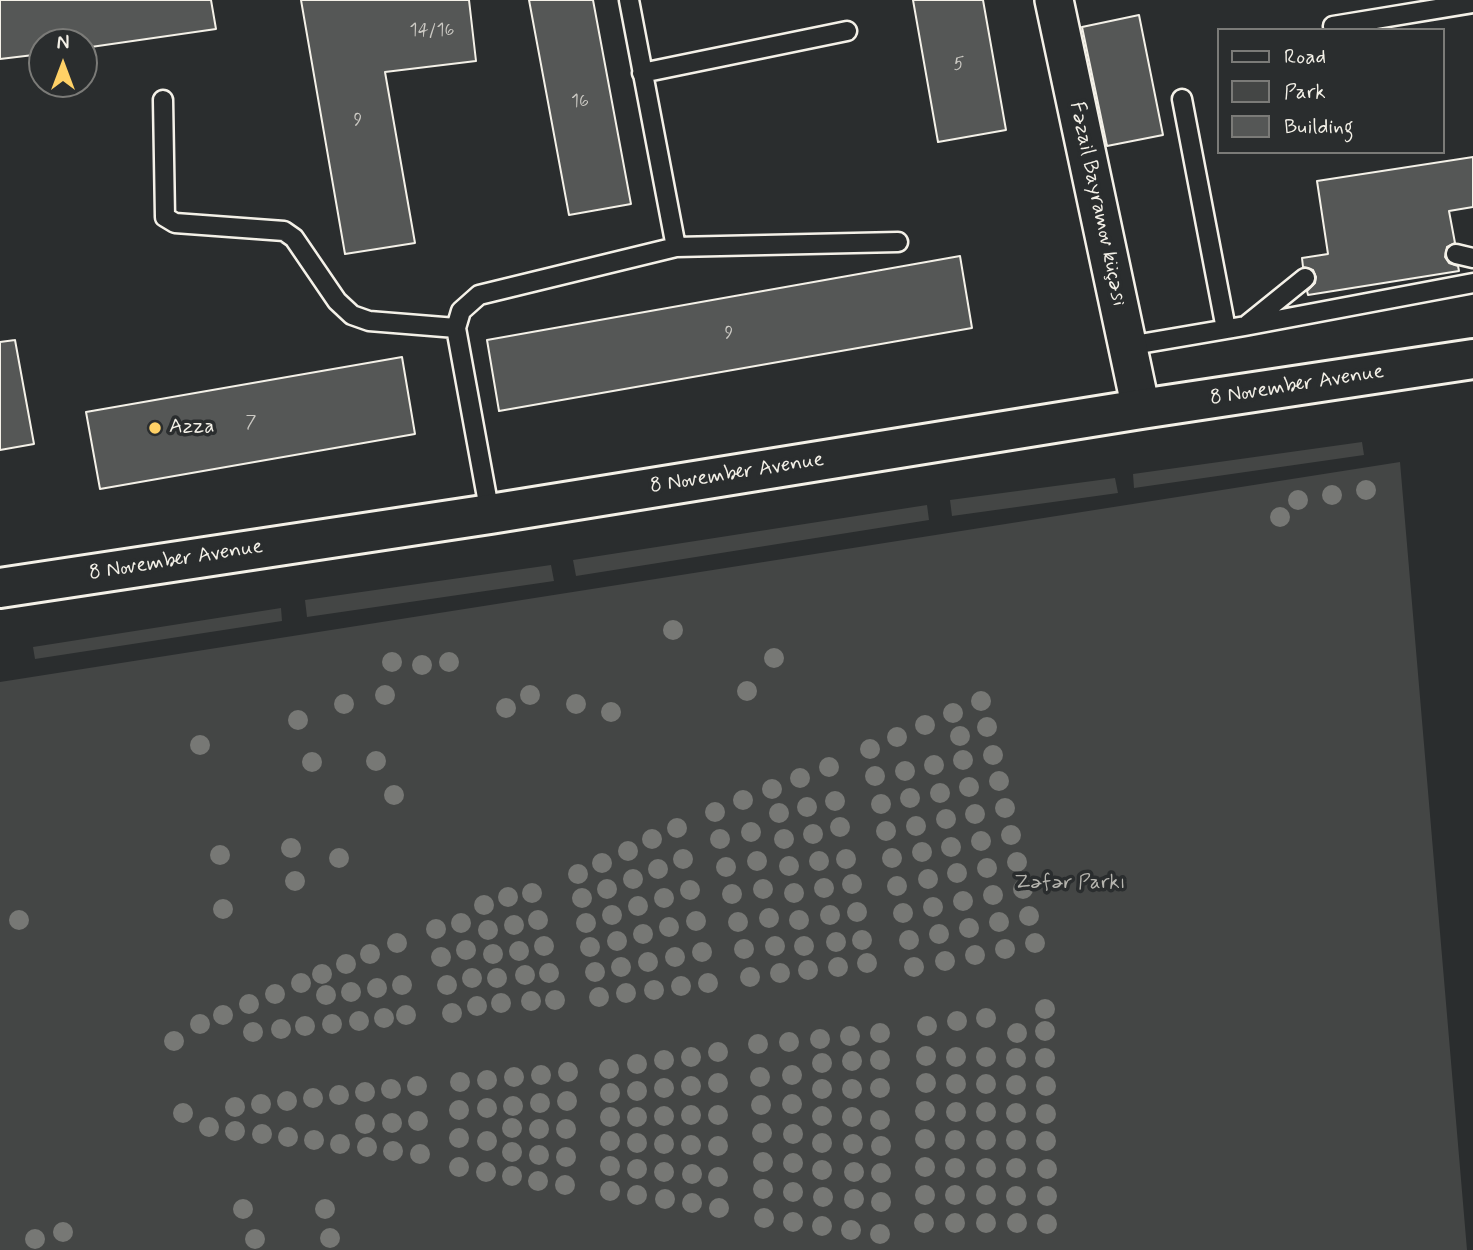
<!DOCTYPE html>
<meta charset="utf-8">
<style>
body{margin:0}
#map{position:relative;width:1473px;height:1250px;overflow:hidden;background:#2a2d2e;font-family:Mynerve,sans-serif}
canvas{display:block}
.legend{position:absolute;left:1217px;top:28px;width:228px;height:126px;box-sizing:border-box;background:#2a2d2e;border:2px solid #7b7b78;margin:0;padding:9px 12px;list-style:none;font-size:21px;color:#f4f1e8}
.legend li{display:flex;align-items:center;gap:14px;height:35px}
.legend b{width:35px;border:2px solid #7b7b78}
.north{position:absolute;left:28px;top:28px;width:70px;height:70px;box-sizing:border-box;background:#2a2d2e;border:2px solid #7b7b78;border-radius:50%;rotate:0deg;font-size:19px;font-weight:700;line-height:28px;text-align:center;color:#f4f1e8}
.north::after{content:'';display:block;margin:auto;width:24px;height:32px;background:#ffd166;clip-path:polygon(50% 0,100% 100%,50% 72%,0 100%)}
</style>
<div id="map">
<canvas width="1473" height="1250"></canvas>
<ul class="legend">
<li><b style="height:9px;background:#2a2d2e"></b>Road</li>
<li><b style="height:19px;background:#444645"></b>Park</li>
<li><b style="height:19px;background:#555756"></b>Building</li>
</ul>
<div class="north">N</div>
</div>
<script>
const ctx = document.querySelector('canvas').getContext('2d');
ctx.lineJoin = 'round';
function fillPath(path, color) {
  ctx.fillStyle = color;
  ctx.fill(path, 'evenodd');
}
function toPath(rows) {
  const path = new Path2D();
  for (const r of rows) {
    path.moveTo(r[0], r[1]);
    for (let i = 2; i < r.length; i += 2) path.lineTo(r[i], r[i + 1]);
  }
  return path;
}
function stroke(path, color, width, dash) {
  ctx.strokeStyle = color;
  ctx.lineWidth = width;
  ctx.lineCap = dash ? 'butt' : 'round';
  ctx.setLineDash(dash || []);
  ctx.stroke(path);
}
function label(font, color, halo, rows, align = 'center') {
  ctx.font = font + ' Mynerve,sans-serif';
  ctx.lineWidth = 7;
  ctx.setLineDash([]);
  ctx.textBaseline = 'middle';
  ctx.strokeStyle = halo;
  ctx.fillStyle = color;
  for (const [text, x, y, turn = 0] of rows) {
    ctx.save();
    ctx.translate(x, y);
    ctx.rotate((+turn || 0) * Math.PI / 180);
    ctx.textAlign = isNaN(turn) ? turn : align;
    if (halo) ctx.strokeText(text, 0, 0);
    ctx.fillText(text, 0, 0);
    ctx.restore();
  }
}
fillPath(toPath([
 [1362,442,1364,455,1134,488,1133,474],
 [1400,462,1467,1250,0,1250,0,682],
 [1115,478,1118,493,952,516,950,500],
 [927,505,929,520,576,576,573,560],
 [551,565,554,581,307,617,305,600],
 [281,608,282,621,35,659,33,647]
]), '#444645');
const building = toPath([
 [0,0,211,0,216,29,84,48,84,42,42,42,42,54,0,59,0,0],
 [301,0,469,0,476,61,385,72,415,243,345,254,301,0],
 [529,0,593,0,631,204,569,215,529,0],
 [913,0,983,0,1006,130,938,142,913,0],
 [1139,15,1163,135,1107,146,1082,27,1139,15],
 [1473,157,1473,207,1449,211,1455,243,1447,247,1445,257,1449,263,1458,266,1459,271,1308,295,1307,291,1315,283,1316,277,1313,270,1303,267,1302,258,1328,254,1317,181,1473,157],
 [960,256,972,328,499,411,487,340,960,256],
 [15,340,34,444,0,450,0,342,15,340],
 [402,357,415,434,100,489,86,412,402,357]
]);
fillPath(building, '#555756');
stroke(building, '#f4f1e8', 2);
const service = toPath([
 [629,0,676,247],
 [1333,26,1473,3],
 [642,73,847,31],
 [1182,99,1226,329],
 [163,100,165,217,175,223,284,231,294,238,337,301,352,315,369,321,456,328],
 [1456,254,1473,258],
 [1248,324,1305,278],
 [1128,346,1245,326,1473,283],
 [490,514,456,328,461,311,479,295,676,247,898,242]
]);
const minor = toPath([
 [1054,0,1141,409]
]);
const trunk = toPath([
 [0,588,490,514,1141,409,1473,359]
]);
stroke(service, '#f4f1e8', 23);
stroke(minor, '#f4f1e8', 42);
stroke(trunk, '#f4f1e8', 44);
stroke(service, '#2a2d2e', 18);
stroke(minor, '#2a2d2e', 37);
stroke(trunk, '#2a2d2e', 38);
ctx.fillStyle = '#777875';
for (const [x, y] of [
 [1366,490],
 [1332,495],
 [1298,500],
 [1280,517],
 [673,630],
 [774,658],
 [392,662],
 [449,662],
 [422,665],
 [747,691],
 [385,695],
 [530,695],
 [981,701],
 [344,704],
 [576,704],
 [506,708],
 [611,712],
 [953,713],
 [298,720],
 [925,725],
 [987,727],
 [960,736],
 [897,737],
 [200,745],
 [870,749],
 [993,755],
 [963,760],
 [376,761],
 [312,762],
 [934,765],
 [829,767],
 [905,771],
 [875,776],
 [800,778],
 [999,781],
 [969,787],
 [772,789],
 [940,793],
 [394,795],
 [910,798],
 [743,800],
 [835,801],
 [881,804],
 [807,807],
 [1005,808],
 [715,812],
 [779,813],
 [975,814],
 [946,819],
 [916,826],
 [840,827],
 [677,828],
 [886,831],
 [751,832],
 [813,834],
 [1011,835],
 [652,839],
 [720,839],
 [784,839],
 [981,841],
 [951,847],
 [291,848],
 [628,851],
 [922,852],
 [220,855],
 [339,858],
 [892,858],
 [683,859],
 [846,859],
 [757,861],
 [819,861],
 [1017,862],
 [602,863],
 [789,866],
 [726,867],
 [987,868],
 [658,869],
 [957,873],
 [578,874],
 [633,879],
 [928,879],
 [295,881],
 [852,884],
 [897,886],
 [824,888],
 [607,889],
 [763,889],
 [1023,889],
 [690,890],
 [532,893],
 [794,893],
 [732,894],
 [993,895],
 [508,897],
 [582,898],
 [664,898],
 [963,901],
 [484,905],
 [638,906],
 [933,907],
 [223,909],
 [857,912],
 [903,913],
 [612,915],
 [830,915],
 [1029,916],
 [769,918],
 [19,920],
 [538,920],
 [799,920],
 [696,921],
 [738,922],
 [999,922],
 [461,923],
 [586,923],
 [514,925],
 [669,927],
 [969,928],
 [436,929],
 [488,930],
 [643,934],
 [939,934],
 [862,940],
 [909,940],
 [617,941],
 [836,942],
 [397,943],
 [1035,943],
 [544,946],
 [775,946],
 [804,946],
 [590,947],
 [744,949],
 [1005,949],
 [466,950],
 [519,951],
 [702,952],
 [370,954],
 [493,954],
 [975,955],
 [441,957],
 [675,957],
 [945,961],
 [648,962],
 [867,963],
 [346,964],
 [621,967],
 [838,967],
 [914,967],
 [808,970],
 [595,972],
 [549,973],
 [780,973],
 [322,974],
 [525,975],
 [750,977],
 [472,978],
 [497,978],
 [301,983],
 [708,983],
 [402,985],
 [447,985],
 [681,986],
 [377,988],
 [654,990],
 [351,992],
 [626,993],
 [275,994],
 [326,995],
 [599,997],
 [555,1000],
 [531,1001],
 [501,1003],
 [249,1004],
 [477,1006],
 [1045,1009],
 [452,1013],
 [223,1015],
 [406,1015],
 [384,1018],
 [986,1018],
 [359,1021],
 [957,1021],
 [200,1024],
 [332,1024],
 [305,1026],
 [927,1026],
 [281,1029],
 [1045,1031],
 [253,1032],
 [880,1033],
 [1017,1033],
 [850,1036],
 [820,1039],
 [174,1041],
 [789,1042],
 [758,1044],
 [718,1052],
 [926,1056],
 [691,1057],
 [956,1057],
 [986,1057],
 [1016,1058],
 [1045,1058],
 [664,1060],
 [880,1060],
 [852,1061],
 [822,1063],
 [637,1064],
 [609,1069],
 [568,1072],
 [541,1075],
 [792,1075],
 [514,1077],
 [760,1077],
 [487,1080],
 [460,1082],
 [718,1083],
 [926,1083],
 [956,1084],
 [986,1084],
 [1016,1085],
 [417,1086],
 [691,1086],
 [1046,1086],
 [664,1088],
 [880,1088],
 [391,1089],
 [822,1089],
 [852,1089],
 [637,1091],
 [365,1092],
 [610,1093],
 [339,1095],
 [313,1098],
 [287,1101],
 [567,1101],
 [540,1103],
 [261,1104],
 [792,1104],
 [761,1105],
 [513,1106],
 [235,1107],
 [487,1108],
 [459,1110],
 [925,1111],
 [956,1112],
 [986,1112],
 [183,1113],
 [1016,1113],
 [1046,1114],
 [691,1115],
 [718,1115],
 [664,1116],
 [822,1116],
 [610,1117],
 [637,1117],
 [852,1117],
 [880,1120],
 [418,1121],
 [392,1123],
 [365,1124],
 [209,1127],
 [512,1128],
 [539,1129],
 [566,1129],
 [235,1131],
 [762,1133],
 [262,1134],
 [793,1134],
 [288,1137],
 [459,1138],
 [925,1139],
 [314,1140],
 [955,1140],
 [986,1140],
 [1016,1140],
 [487,1141],
 [610,1141],
 [1046,1141],
 [637,1143],
 [822,1143],
 [340,1144],
 [664,1144],
 [853,1144],
 [691,1145],
 [718,1146],
 [881,1146],
 [367,1147],
 [393,1151],
 [512,1152],
 [420,1154],
 [539,1155],
 [566,1157],
 [763,1162],
 [793,1163],
 [610,1166],
 [459,1167],
 [925,1167],
 [955,1168],
 [986,1168],
 [1016,1168],
 [637,1169],
 [1047,1169],
 [822,1170],
 [486,1172],
 [664,1172],
 [854,1172],
 [881,1173],
 [692,1174],
 [512,1176],
 [718,1177],
 [538,1181],
 [565,1185],
 [763,1189],
 [610,1191],
 [793,1192],
 [637,1195],
 [925,1195],
 [955,1195],
 [986,1195],
 [1016,1196],
 [1047,1196],
 [823,1197],
 [665,1199],
 [854,1199],
 [881,1202],
 [692,1203],
 [719,1208],
 [243,1209],
 [325,1209],
 [764,1218],
 [793,1222],
 [924,1223],
 [955,1223],
 [986,1223],
 [1017,1223],
 [1047,1224],
 [822,1226],
 [851,1230],
 [63,1232],
 [880,1234],
 [330,1238],
 [35,1239],
 [255,1239]
]) {
  ctx.beginPath();
  ctx.arc(x, y, 10, 0, 2 * Math.PI);
  ctx.fill();
}
for (const [x, y, r, color] of [
 [155,428,7,"#ffd166"]
]) {
  const dot = new Path2D();
  dot.arc(x, y, r, 0, 2 * Math.PI);
  ctx.fillStyle = color;
  ctx.fill(dot);
  stroke(dot, '#2a2d2e', 2.5);
}
label('18px', '#cccac4', null, [
 ["14/16",432,31],
 ["5",959,65],
 ["16",580,102],
 ["9",358,121],
 ["9",729,334],
 ["7",251,423]
]);
label('21px', '#f4f1e8', '#2a2d2e', [
 ["Fəzail Bayramov küçəsi",1097,204,78],
 ["8 November Avenue",1297,386,-9],
 ["8 November Avenue",737,474,-9],
 ["8 November Avenue",176,561,-9]
]);
label('21px', '#f4f1e8', '#2a2d2e', [
 ["Azza",169,428]
], 'left');
label('21px', '#b6b5af', '#2a2d2e', [
 ["Zəfər Parkı",1070,884]
]);
</script>
